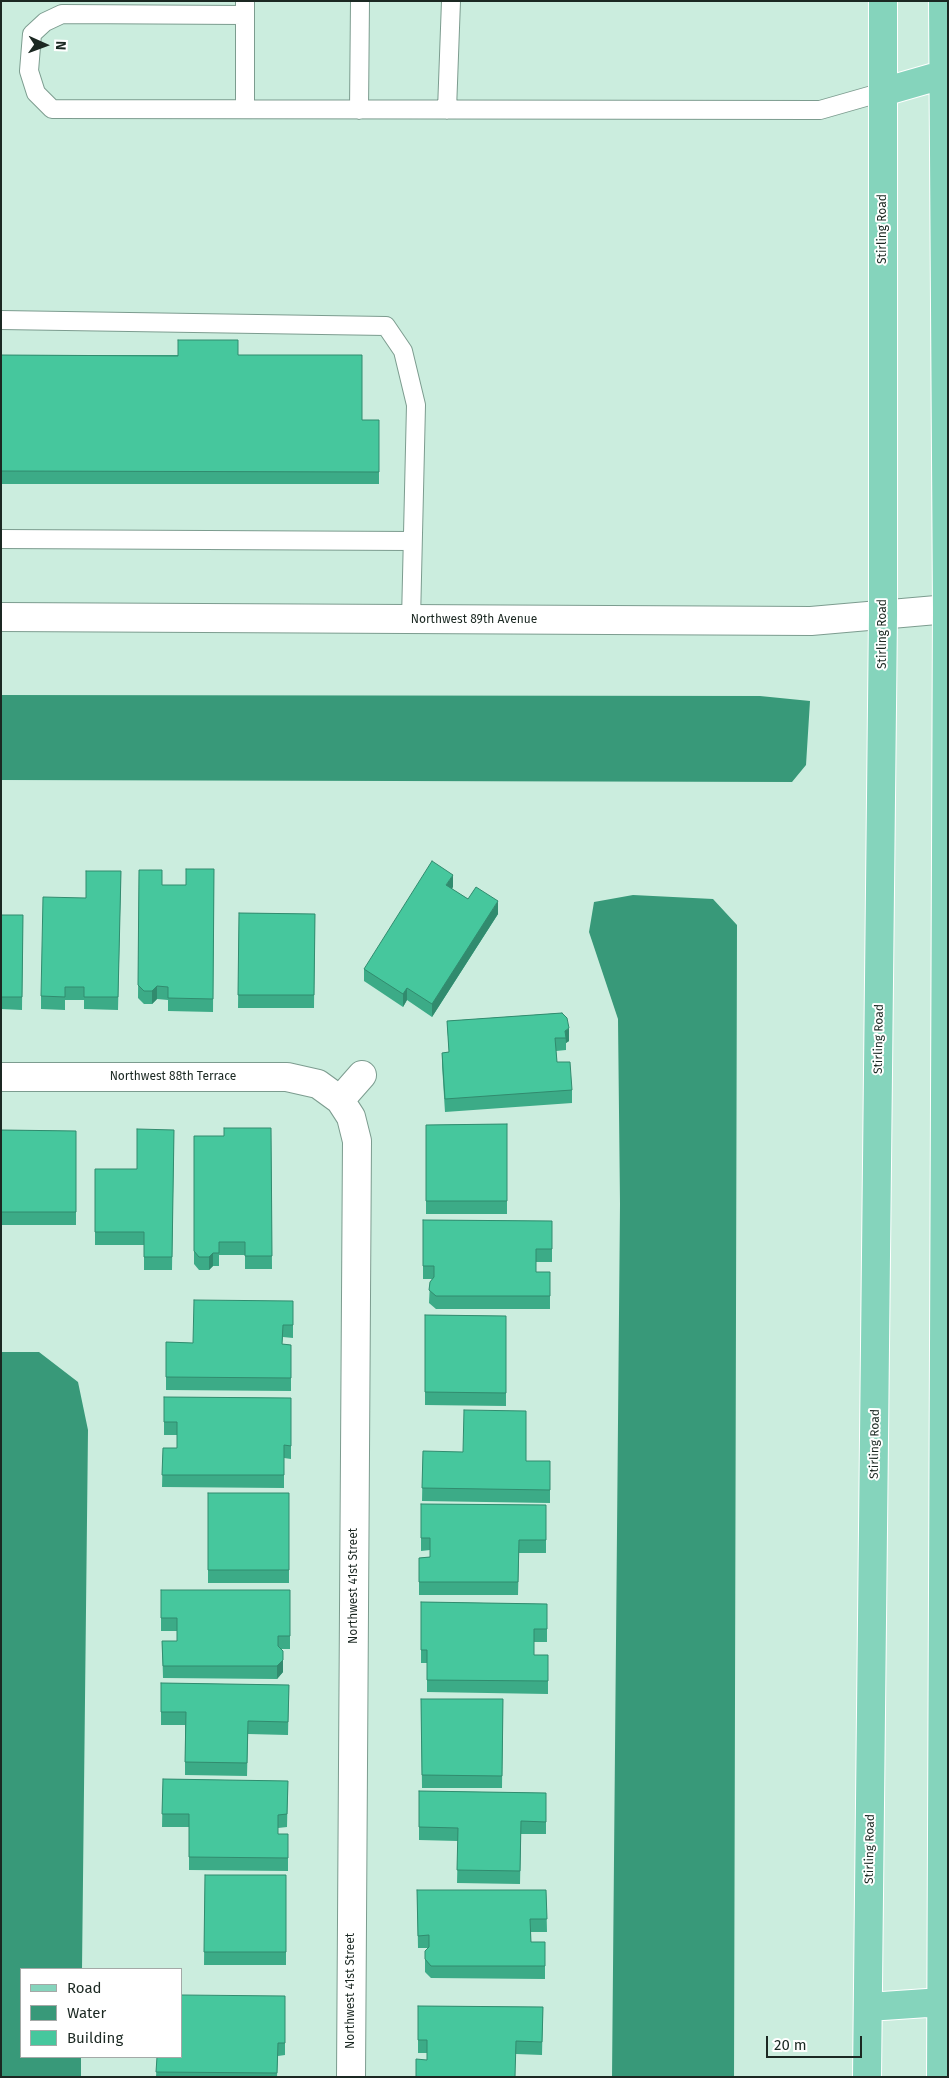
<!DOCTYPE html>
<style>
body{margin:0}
#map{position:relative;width:949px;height:2078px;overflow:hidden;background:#cbedde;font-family:"Fira Sans",sans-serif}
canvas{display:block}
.frame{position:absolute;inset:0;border:2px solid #1b2822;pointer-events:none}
.legend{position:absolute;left:20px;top:1968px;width:162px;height:90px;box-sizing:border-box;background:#fff;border:1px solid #a4a9a7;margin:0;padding:6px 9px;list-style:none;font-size:15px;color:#1b2822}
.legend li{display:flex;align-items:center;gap:10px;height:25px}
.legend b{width:25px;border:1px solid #a4a9a7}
.north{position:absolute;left:20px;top:20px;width:50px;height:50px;-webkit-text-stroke:4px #fff;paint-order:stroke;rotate:92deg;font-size:14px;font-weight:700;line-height:20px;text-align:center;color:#1b2822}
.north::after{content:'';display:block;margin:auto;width:18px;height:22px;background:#1b2822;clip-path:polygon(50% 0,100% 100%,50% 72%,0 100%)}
.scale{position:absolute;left:766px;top:2036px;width:96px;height:22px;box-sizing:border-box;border:2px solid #1b2822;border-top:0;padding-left:6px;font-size:15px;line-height:18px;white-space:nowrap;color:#1b2822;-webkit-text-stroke:4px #fff;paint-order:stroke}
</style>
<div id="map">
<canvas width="949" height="2078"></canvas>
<div class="frame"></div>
<ul class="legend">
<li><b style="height:6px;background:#85d4bc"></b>Road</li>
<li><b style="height:14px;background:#389979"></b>Water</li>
<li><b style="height:14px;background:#46c79d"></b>Building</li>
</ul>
<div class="north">N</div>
<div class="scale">20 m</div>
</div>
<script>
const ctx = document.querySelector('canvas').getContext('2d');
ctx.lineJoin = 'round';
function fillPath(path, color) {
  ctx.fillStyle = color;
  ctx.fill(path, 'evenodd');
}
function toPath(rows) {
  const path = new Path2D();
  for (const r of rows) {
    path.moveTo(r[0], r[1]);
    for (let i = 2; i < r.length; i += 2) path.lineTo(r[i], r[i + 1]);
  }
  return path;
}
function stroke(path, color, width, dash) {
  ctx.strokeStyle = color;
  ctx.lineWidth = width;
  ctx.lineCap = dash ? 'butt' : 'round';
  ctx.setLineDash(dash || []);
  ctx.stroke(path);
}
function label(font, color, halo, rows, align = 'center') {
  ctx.font = font + ' "Fira Sans",sans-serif';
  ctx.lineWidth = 4;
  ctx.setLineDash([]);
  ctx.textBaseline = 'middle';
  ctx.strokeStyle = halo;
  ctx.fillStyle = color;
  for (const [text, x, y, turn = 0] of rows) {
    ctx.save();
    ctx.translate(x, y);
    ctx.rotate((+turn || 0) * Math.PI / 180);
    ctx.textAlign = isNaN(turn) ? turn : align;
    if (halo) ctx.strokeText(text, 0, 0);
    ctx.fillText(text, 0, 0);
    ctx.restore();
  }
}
fillPath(toPath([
 [1,695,760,696,810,701,806,765,792,782,1,780],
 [633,895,713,899,737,925,734,2077,612,2077,620,1204,618,1019,589,932,594,902],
 [1,1352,39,1352,78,1382,88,1430,82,1969,21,1969,21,2057,81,2057,81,2077,1,2077]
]), '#389979');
const lane = toPath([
 [245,15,62,14,45,22,32,34,29,71,36,93,52,109,820,110,883,92],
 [245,108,245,1],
 [359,110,360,1],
 [447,110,451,1],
 [1,320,386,326,403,351,416,405,411,620],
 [1,539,411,541]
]);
const street = toPath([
 [1,617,811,621,948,609],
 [1,1077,287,1077,318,1084,340,1100,351,1117,357,1141,351,2077],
 [340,1100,362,1075]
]);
const primary = toPath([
 [883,92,942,75],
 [868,2007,942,2002],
 [867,2077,883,615,883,1],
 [941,2077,947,609,943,1]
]);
stroke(lane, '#7c9c8f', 20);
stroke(street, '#7c9c8f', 30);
stroke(primary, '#fff', 30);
stroke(lane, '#fff', 18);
stroke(street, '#fff', 28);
stroke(primary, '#85d4bc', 28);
fillPath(toPath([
 [1,355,238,355,362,420,379,420,379,484,1,484],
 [214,869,213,1012,168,1011,168,1000,157,999,152,1004,144,1004,138,998,139,870,162,885,186,885],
 [121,871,118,1010,84,1009,84,1000,65,1000,65,1010,41,1009,41,996,86,898],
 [453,887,452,889,468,899,498,914,432,1017,407,1000,403,1007,364,981,364,969],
 [239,913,315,914,314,1008,238,1008],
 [1,915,23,915,22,1010,1,1009],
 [562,1013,569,1041,566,1043,566,1050,556,1051,557,1062,572,1090,572,1103,445,1112,442,1065,442,1053,449,1052,447,1021],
 [507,1124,507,1214,426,1214,426,1125],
 [271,1128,272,1269,245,1269,245,1255,219,1255,219,1266,213,1266,209,1270,199,1270,194,1264,194,1136,224,1136],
 [1,1130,76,1131,76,1225,1,1225],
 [174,1130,172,1270,144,1270,144,1245,95,1245,95,1169,137,1169],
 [423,1220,552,1221,552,1262,536,1262,536,1272,550,1272,550,1309,436,1309,429,1303,430,1282,432,1279,423,1279],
 [293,1301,293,1338,283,1337,282,1344,291,1345,291,1391,166,1390,166,1342,193,1343],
 [425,1315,506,1316,506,1406,425,1405],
 [164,1397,291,1398,291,1459,284,1458,284,1488,162,1487,163,1448,177,1448,177,1435,164,1435],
 [423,1451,526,1461,550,1461,550,1503,422,1501],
 [208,1493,289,1493,289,1583,208,1583],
 [421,1504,546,1505,546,1553,519,1553,518,1595,419,1595,419,1558,430,1557,430,1550,421,1551],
 [161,1590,290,1590,290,1649,280,1649,283,1672,277,1679,163,1678,162,1641,177,1641,177,1631,161,1631],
 [421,1602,547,1604,547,1642,534,1642,534,1655,548,1655,548,1694,427,1692,427,1663,421,1663],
 [161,1683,289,1685,288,1735,248,1734,247,1776,185,1775,185,1725,161,1725],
 [421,1699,503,1699,502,1788,422,1788],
 [163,1779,288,1781,287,1827,278,1828,278,1834,288,1834,288,1871,189,1870,189,1827,162,1827],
 [419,1791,546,1793,546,1834,521,1834,520,1884,457,1883,458,1841,419,1840],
 [205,1875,286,1875,286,1965,204,1965],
 [417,1890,546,1890,547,1932,531,1932,531,1942,545,1942,545,1979,431,1978,425,1972,425,1951,428,1948,418,1948],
 [285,1996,285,2055,278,2056,277,2077,156,2077,157,2057],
 [418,2006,543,2007,542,2055,516,2054,427,2060,427,2053,418,2053]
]), '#3cab87');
fillPath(toPath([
 [453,875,453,887,446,898,446,885],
 [498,901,498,914,432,1017,432,1004],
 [157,986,157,999,152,1004,152,991],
 [407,988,407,1000,403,1007,403,994],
 [569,1028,569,1041,566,1043,565,1031],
 [213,1253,213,1266,209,1270,209,1257],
 [283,1660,283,1672,277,1679,277,1666]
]), '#318b6e');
const building = toPath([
 [178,340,238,340,238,355,362,355,362,420,379,420,379,472,1,471,1,355,178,356,178,340],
 [432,861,453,875,446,885,468,899,476,887,498,901,432,1004,407,988,403,994,364,969,432,861],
 [186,869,214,869,213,999,168,998,168,987,157,986,152,991,144,991,138,985,139,870,162,870,162,885,186,885,186,869],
 [86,871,121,871,118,997,84,997,84,987,65,987,65,997,41,996,43,897,86,898,86,871],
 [239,913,315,914,314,995,238,995,239,913],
 [1,915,23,915,22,997,1,997,1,915],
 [562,1013,567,1018,569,1028,565,1031,566,1038,555,1038,557,1062,570,1062,572,1090,445,1099,442,1053,449,1052,447,1021,562,1013],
 [507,1124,507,1201,426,1201,426,1125,507,1124],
 [224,1128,271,1128,272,1256,245,1256,245,1242,219,1242,219,1253,213,1253,209,1257,199,1257,194,1251,194,1136,224,1136,224,1128],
 [137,1129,174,1130,172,1257,144,1257,144,1232,95,1232,95,1169,137,1169,137,1129],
 [1,1130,76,1131,76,1212,1,1212,1,1130],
 [423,1220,552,1221,552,1249,536,1249,536,1272,550,1272,550,1296,436,1296,429,1290,430,1282,434,1277,434,1266,423,1266,423,1220],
 [194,1300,293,1301,293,1325,283,1325,282,1344,291,1345,291,1378,166,1377,166,1342,193,1343,194,1300],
 [425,1315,506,1316,506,1393,425,1392,425,1315],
 [164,1397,291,1398,291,1446,284,1445,284,1475,162,1475,163,1448,177,1448,177,1422,164,1422,164,1397],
 [464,1410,526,1411,526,1461,550,1461,550,1490,422,1488,423,1451,463,1452,464,1410],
 [208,1493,289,1493,289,1570,208,1570,208,1493],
 [421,1504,546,1505,546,1540,519,1540,518,1582,419,1582,419,1558,430,1557,430,1538,421,1538,421,1504],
 [161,1590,290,1590,290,1636,278,1636,278,1646,283,1651,283,1660,277,1666,163,1666,162,1641,177,1641,177,1618,161,1618,161,1590],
 [421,1602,547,1604,547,1629,534,1629,534,1655,548,1655,548,1681,427,1680,427,1650,421,1650,421,1602],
 [161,1683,289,1685,288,1722,248,1721,247,1763,185,1762,186,1712,161,1712,161,1683],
 [421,1699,503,1699,502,1776,422,1775,421,1699],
 [163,1779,288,1781,287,1814,278,1815,278,1834,288,1834,288,1858,189,1857,189,1814,162,1814,163,1779],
 [419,1791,546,1793,546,1822,521,1821,520,1871,457,1870,458,1828,419,1827,419,1791],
 [205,1875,286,1875,286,1952,204,1952,205,1875],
 [417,1890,546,1890,547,1919,530,1919,531,1942,545,1942,545,1966,431,1966,425,1959,425,1951,429,1947,429,1935,418,1936,417,1890],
 [181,1995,285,1996,285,2043,278,2043,277,2073,156,2072,157,2057,181,2057,181,1995],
 [418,2006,543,2007,542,2042,516,2041,515,2077,416,2077,416,2059,427,2060,427,2040,418,2040,418,2006]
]);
fillPath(building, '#46c79d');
stroke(building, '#318b6e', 1);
label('12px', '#1b2822', '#fff', [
 ["Stirling Road",883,229,-90],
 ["Northwest 89th Avenue",474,620],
 ["Stirling Road",883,634,-90],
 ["Stirling Road",879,1039,-89],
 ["Northwest 88th Terrace",173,1077],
 ["Stirling Road",875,1444,-89],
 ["Northwest 41st Street",354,1586,-90],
 ["Stirling Road",870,1849,-89],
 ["Northwest 41st Street",351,1991,-90]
]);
</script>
